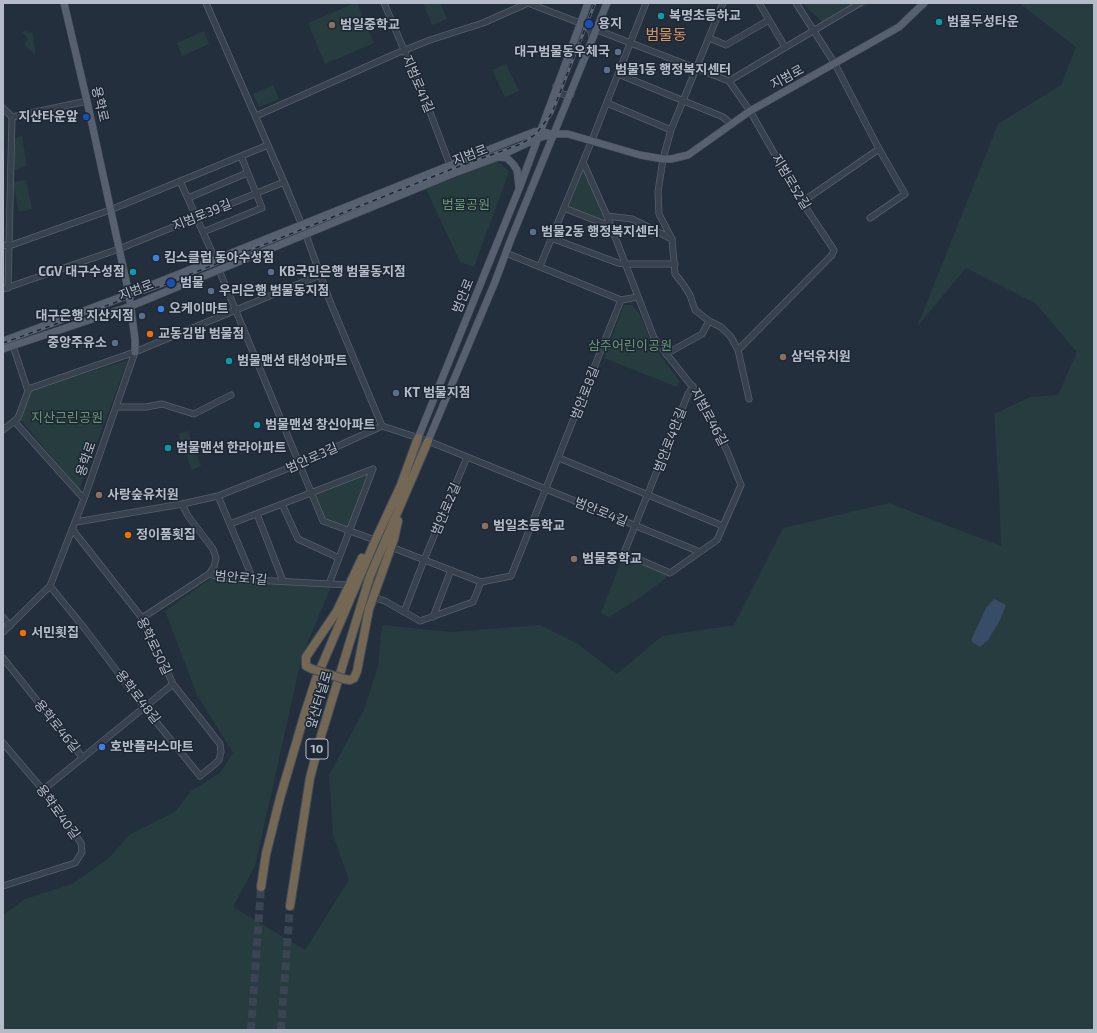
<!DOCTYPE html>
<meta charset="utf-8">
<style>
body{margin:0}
#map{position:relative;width:1097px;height:1033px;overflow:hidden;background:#242f3e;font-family:"Exo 2",sans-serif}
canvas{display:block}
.frame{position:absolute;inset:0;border:4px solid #b4bcc9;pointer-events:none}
</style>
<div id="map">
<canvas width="1097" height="1033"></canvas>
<div class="frame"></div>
</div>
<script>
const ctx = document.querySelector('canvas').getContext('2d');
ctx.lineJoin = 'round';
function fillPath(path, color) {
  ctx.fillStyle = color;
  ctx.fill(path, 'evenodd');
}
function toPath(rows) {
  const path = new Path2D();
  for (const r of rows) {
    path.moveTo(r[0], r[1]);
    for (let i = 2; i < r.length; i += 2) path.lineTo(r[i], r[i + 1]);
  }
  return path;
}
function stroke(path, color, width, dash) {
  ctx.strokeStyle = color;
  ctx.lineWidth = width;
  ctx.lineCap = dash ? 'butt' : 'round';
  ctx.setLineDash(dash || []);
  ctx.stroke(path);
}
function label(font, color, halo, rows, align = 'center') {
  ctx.font = font + ' "Exo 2","Noto Sans KR",sans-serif';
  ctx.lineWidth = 3;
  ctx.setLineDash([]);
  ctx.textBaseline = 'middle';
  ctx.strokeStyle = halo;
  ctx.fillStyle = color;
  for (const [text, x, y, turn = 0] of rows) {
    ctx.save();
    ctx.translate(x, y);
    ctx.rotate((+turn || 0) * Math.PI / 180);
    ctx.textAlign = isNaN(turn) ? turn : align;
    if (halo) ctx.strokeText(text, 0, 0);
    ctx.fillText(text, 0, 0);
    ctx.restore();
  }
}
fillPath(toPath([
 [355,3,357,3,374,43,325,64,308,23],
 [423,3,440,3,447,19,432,25],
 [802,3,871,3,826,25],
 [1019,3,1094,3,1094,1030,3,1030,3,915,25,899,72,884,108,859,129,835,175,812,191,791,220,773,233,753,197,695,165,611,210,579,331,587,302,656,255,866,233,907,305,950,349,880,333,835,329,775,364,710,378,666,382,625,451,632,540,625,578,644,617,674,662,636,734,625,783,528,889,503,1001,546,999,491,994,414,1030,397,1058,395,1077,352,1035,303,966,268,917,327,998,124,1061,85,1076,47],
 [27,31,27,33,32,32,36,52,34,54,24,44,28,39,22,32],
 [204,31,209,44,182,56,177,43],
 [506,64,519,91,505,97,492,70],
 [273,85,279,99,259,107,253,94],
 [22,136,27,166,14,170,14,138],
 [497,161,505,167,509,172,474,267,460,262,426,189],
 [583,165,605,220,603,222,566,208],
 [26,180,32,209,19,212,13,182],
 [624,305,632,305,639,313,651,342,679,381,677,387,604,358],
 [128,360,79,490,20,419,31,391,61,381],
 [188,431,201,466,192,470,178,434],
 [367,475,368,475,348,528,324,519,315,494],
 [623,556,670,575,638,599,609,617,601,613]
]), '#263c3f');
fillPath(toPath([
 [994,599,1006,605,999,622,988,640,980,647,972,642,972,638,986,608]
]), '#394c67');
stroke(toPath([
 [251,1030,261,887],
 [281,1030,290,906]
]), '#3a4453', 8, [8, 4]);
const minor = toPath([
 [206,3,284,182,306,235,329,299,382,426],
 [384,3,425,99,450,165],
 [723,3,671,130,663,159,658,192,659,214,672,239,675,274,683,284,690,295,695,310,709,321,721,327,731,337,738,350,749,399],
 [759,3,785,47],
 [796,3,835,64,879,149,905,194,870,218],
 [597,30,729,81,860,3],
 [709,38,726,45,769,20],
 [618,74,723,117,731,124],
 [729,81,750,111,802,202,834,250,832,255,738,350],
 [556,86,562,94,566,95,571,94],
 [607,103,671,130],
 [3,108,12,117,8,288],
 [256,116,395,54,430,40,483,23,528,3,580,23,588,27,591,32,592,38],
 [12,117,87,101],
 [180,181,215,259],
 [188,198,247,173],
 [802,202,879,149],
 [564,208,602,223,610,224],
 [607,216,632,219,672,239],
 [203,232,262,208,241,156],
 [551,238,618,263,626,264,675,264],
 [3,245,9,246,110,210,268,145],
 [506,253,621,300],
 [540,266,592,140,646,3],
 [219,270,323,521,372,539],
 [3,289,119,249,284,182],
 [621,300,638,297],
 [666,354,702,334,709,321],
 [693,386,688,394,624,553,670,573,700,552],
 [28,389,135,352,320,275],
 [116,407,146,407,162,404,194,414,231,395],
 [14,421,84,499],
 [3,430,18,418,28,391,13,346],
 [559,458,723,526],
 [218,496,253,579],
 [182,504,188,516,213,549,216,558,214,567,209,574],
 [282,504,298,539,339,558],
 [257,514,283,581],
 [76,522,182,504,218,496,299,464,382,426,428,441,700,552,717,540,741,485,728,453,702,399,654,338,607,216,583,162],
 [230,524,373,469],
 [391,547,481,582,511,576,621,300],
 [349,585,329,584,373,469],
 [50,586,85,629,145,708,200,776,215,764,219,760,221,752,220,744,173,684,142,618,72,529],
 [373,597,385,601,420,621,473,602,481,582],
 [404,612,424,560,467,457],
 [3,617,10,626],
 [433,617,451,570],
 [142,618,209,574,220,577,236,579,329,584],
 [3,632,50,586,84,499,135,352],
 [3,658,83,758],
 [3,743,43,790,81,843,82,852,75,863,3,886],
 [43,790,173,684]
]);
const major = toPath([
 [64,3,87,101,129,294,135,339,135,352],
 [498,157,507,158,513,164,517,170,519,187],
 [3,341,129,294,508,142,534,132,540,131,551,134],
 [3,349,131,306,452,174,498,157,538,138,553,134,568,134,640,155,663,159,671,159,688,155,750,111,899,27,924,3],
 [418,438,519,189,588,3],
 [428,441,495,282,511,239,607,3]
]);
const highway = toPath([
 [312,669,306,666,306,657,337,611,362,558],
 [344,679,350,680,354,678,357,671,369,609,394,539,398,521],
 [261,887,266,854,280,798,305,713,316,679,375,541,401,485,418,438],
 [290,906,310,778,321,736,370,576,428,441]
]);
stroke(minor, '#565f6c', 7);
stroke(major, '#414a57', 8);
stroke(highway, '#434c59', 10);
stroke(minor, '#38414e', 5.5);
stroke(major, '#56606e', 7);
stroke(highway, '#746855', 8);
const rail = toPath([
 [3,343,161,286,452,169,521,144,536,134,552,113,595,3]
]);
stroke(rail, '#5a6575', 3);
stroke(rail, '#1d2633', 1.5, [4.5]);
const highwayBridge = toPath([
 [312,669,344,679]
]);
stroke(highwayBridge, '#434c59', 10, []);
stroke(highwayBridge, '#746855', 8);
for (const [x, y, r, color] of [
 [661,16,4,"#0f9aa8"],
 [939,22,4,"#0f9aa8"],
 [589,24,5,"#1a4fb4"],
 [332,25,4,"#8d6e63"],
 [618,52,4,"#5c6f8a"],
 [607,70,4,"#5c6f8a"],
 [86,117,4,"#1a4fb4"],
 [533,232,4,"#5c6f8a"],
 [156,258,4,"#3f7fe0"],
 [133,272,4,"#0f9aa8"],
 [271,272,4,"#5c6f8a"],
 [171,283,5,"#1a4fb4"],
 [211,291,4,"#5c6f8a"],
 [161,309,4,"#3f7fe0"],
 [142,316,4,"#5c6f8a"],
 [150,334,4,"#e8710a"],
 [115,343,4,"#5c6f8a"],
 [783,357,4,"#8d6e63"],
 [229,361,4,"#0f9aa8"],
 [396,393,4,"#5c6f8a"],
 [257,425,4,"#0f9aa8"],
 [168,448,4,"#0f9aa8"],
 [99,495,4,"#8d6e63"],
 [485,526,4,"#8d6e63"],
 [128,535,4,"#e8710a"],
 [574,559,4,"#8d6e63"],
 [23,633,4,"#e8710a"],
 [102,747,4,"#3f7fe0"]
]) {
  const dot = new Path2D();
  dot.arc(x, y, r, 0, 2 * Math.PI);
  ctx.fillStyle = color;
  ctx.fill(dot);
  stroke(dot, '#1d2633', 1.5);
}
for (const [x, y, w] of [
 [317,749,22]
]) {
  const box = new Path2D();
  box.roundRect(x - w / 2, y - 10, w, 20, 3);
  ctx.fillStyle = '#1d2633';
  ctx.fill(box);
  stroke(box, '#b4bcc9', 1);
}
label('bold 12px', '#b4bcc9', null, [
 ["10",317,749]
]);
label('bold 13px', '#b4bcc9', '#1d2633', [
 ["복명초등하교",669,16],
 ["범물두성타운",947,22],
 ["용지",598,24],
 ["범일중학교",340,25],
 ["대구범물동우체국",610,52,"right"],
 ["범물1동 행정복지센터",615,70],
 ["지산타운앞",78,117,"right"],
 ["범물2동 행정복지센터",541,232],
 ["킴스클럽 동아수성점",164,258],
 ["CGV 대구수성점",125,272,"right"],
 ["KB국민은행 범물동지점",279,272],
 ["범물",180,283],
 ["우리은행 범물동지점",219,291],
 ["오케이마트",169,309],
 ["대구은행 지산지점",134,316,"right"],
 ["교동김밥 범물점",158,334],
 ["중앙주유소",107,343,"right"],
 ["삼덕유치원",791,357],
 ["범물맨션 태성아파트",237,361],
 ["KT 범물지점",404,393],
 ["범물맨션 창신아파트",265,425],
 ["범물맨션 한라아파트",176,448],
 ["사랑숲유치원",107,495],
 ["범일초등학교",493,526],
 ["정이품횟집",136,535],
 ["범물중학교",582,559],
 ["서민횟집",31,633],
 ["호반플러스마트",110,747]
], 'left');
label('13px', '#b4bcc9', '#1d2633', [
 ["지범로",787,77,-29],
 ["지범로41길",418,84,67],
 ["용학로",100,104,77],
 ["지범로",470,155,-21],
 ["지범로52길",791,182,59],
 ["지범로39길",202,215,-22],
 ["지범로",136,290,-21],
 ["범안로",463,296,-68],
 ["범안로8길",585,393,-69],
 ["지범로46길",709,417,62],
 ["범안로4안길",670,440,-69],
 ["범안로3길",312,458,-24],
 ["용학로",86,459,-71],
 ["범안로2길",446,509,-67],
 ["범안로4길",601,512,22],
 ["범안로1길",241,578,5],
 ["용학로50길",154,646,64],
 ["용학로48길",138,697,52],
 ["앞산터널로",319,700,-73],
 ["용학로46길",57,726,51],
 ["용학로40길",58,812,54]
]);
label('13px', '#6b9a76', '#1d2633', [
 ["범물공원",466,205],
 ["삼주어린이공원",630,346],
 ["지산근린공원",67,418]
]);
label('15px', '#d59563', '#1d2633', [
 ["범물동",666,35]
]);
</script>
